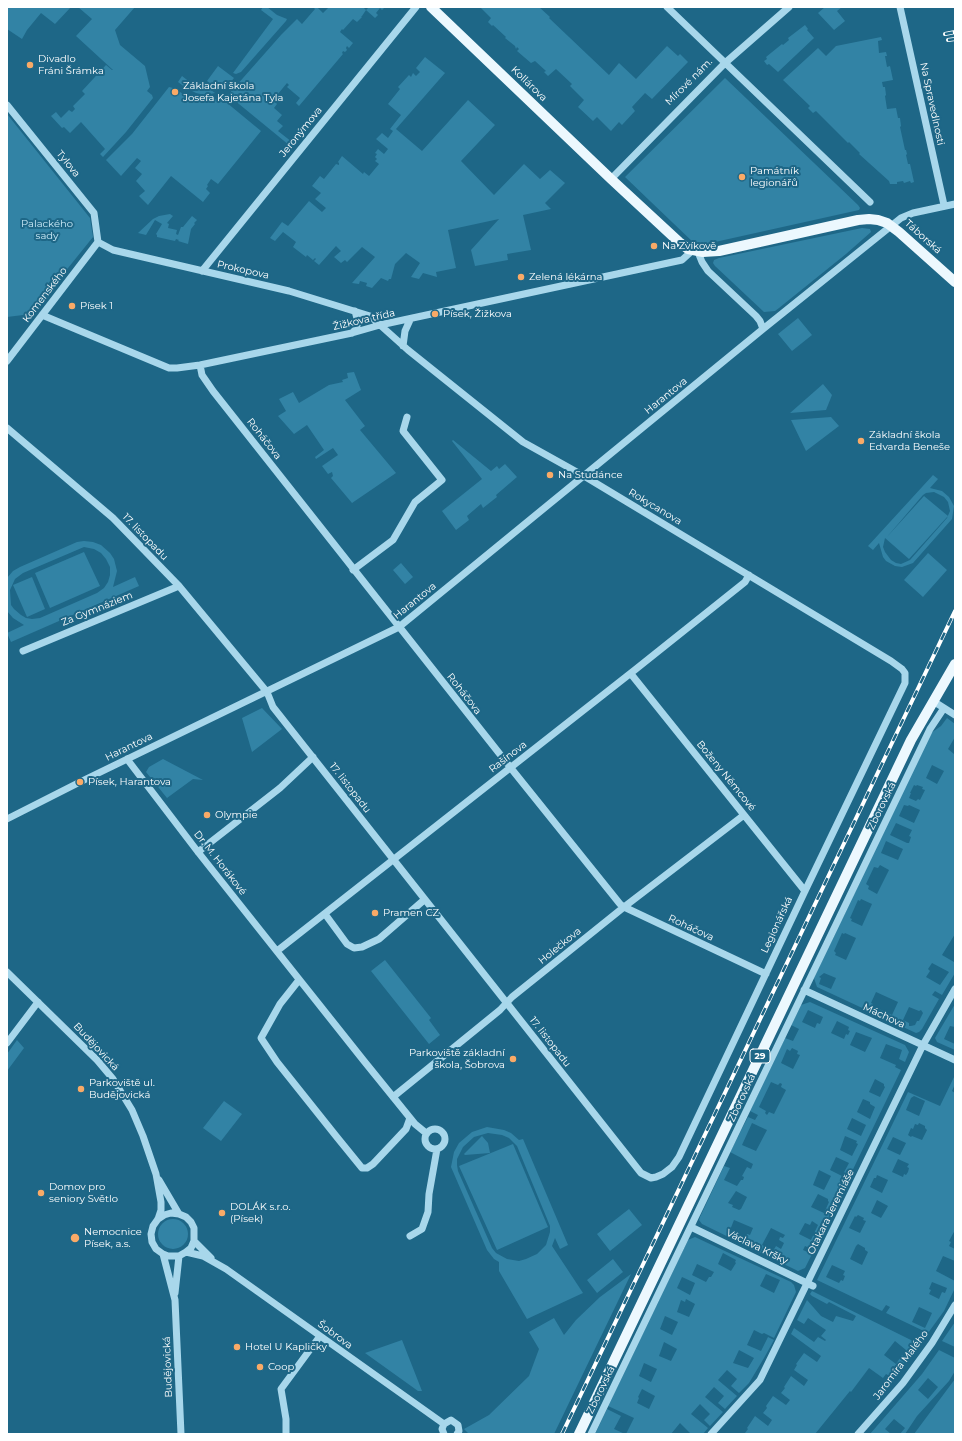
<!DOCTYPE html>
<meta charset="utf-8">
<style>
body{margin:0}
#map{position:relative;width:962px;height:1441px;overflow:hidden;background:#1e6787;font-family:Montserrat,sans-serif}
canvas{display:block}
.frame{position:absolute;inset:0;border:8px solid #fff;pointer-events:none}
</style>
<div id="map">
<canvas width="962" height="1441"></canvas>
<div class="frame"></div>
</div>
<script>
const ctx = document.querySelector('canvas').getContext('2d');
ctx.lineJoin = 'round';
function fillPath(path, color) {
  ctx.fillStyle = color;
  ctx.fill(path, 'evenodd');
}
function toPath(rows) {
  const path = new Path2D();
  for (const r of rows) {
    if (r.length === 3) {
      path.moveTo(r[0] + r[2], r[1]);
      path.arc(r[0], r[1], r[2], 0, 2 * Math.PI);
      continue;
    }
    path.moveTo(r[0], r[1]);
    for (let i = 2; i < r.length; i += 2) path.lineTo(r[i], r[i + 1]);
  }
  return path;
}
function stroke(path, color, width, dash) {
  ctx.strokeStyle = color;
  ctx.lineWidth = width;
  ctx.lineCap = dash ? 'butt' : 'round';
  ctx.setLineDash(dash || []);
  ctx.stroke(path);
}
function label(font, color, halo, rows, align = 'center') {
  ctx.font = font + ' Montserrat,sans-serif';
  ctx.lineWidth = 4;
  ctx.setLineDash([]);
  ctx.textBaseline = 'middle';
  ctx.strokeStyle = halo;
  ctx.fillStyle = color;
  for (const [text, x, y, turn = 0] of rows) {
    ctx.save();
    ctx.translate(x, y);
    ctx.rotate((+turn || 0) * Math.PI / 180);
    ctx.textAlign = isNaN(turn) ? turn : align;
    if (halo) ctx.strokeText(text, 0, 0);
    ctx.fillText(text, 0, 0);
    ctx.restore();
  }
}
fillPath(toPath([
 [7,7,71,7,55,24,41,13,27,30,22,39,7,29],
 [78,7,135,7,115,30,120,45,145,66,150,87,147,91,152,95,153,98,126,132,103,157,100,154,105,149,81,122,70,133,64,127,62,128,51,116,56,112,61,118,69,110,72,112,75,109,73,106,85,94,82,91,106,65,112,70,113,70,76,36,92,19],
 [263,7,267,7,277,15,287,19,286,21,241,72,236,74,233,73,273,19,261,10],
 [313,7,317,7,323,13,329,7,363,7,366,10,369,7,385,7,382,10,380,8,376,13,378,15,375,18,366,10,362,16,361,16,362,17,357,22,353,19,343,30,342,29,340,32,353,43,349,48,347,46,346,48,347,50,345,52,343,51,342,53,343,54,299,106,296,103,300,98,287,87,289,85,287,83,273,100,277,104,274,108,282,115,277,121,283,126,278,131,292,142,289,145,228,95,281,35,297,19,302,24,315,9],
 [480,7,539,7,550,17,549,18,609,75,619,63,636,79,667,46,678,56,680,54,688,62,652,99,645,93,632,107,635,111,622,125,619,122,611,131,597,117,593,121,578,107,584,100,570,86,572,84,556,69,548,76,544,72,546,71,535,61,531,63,517,51,519,49,517,47,516,49,515,46,505,38,506,37,493,25,492,26,488,22,491,18],
 [825,7,842,7,837,11,845,21,834,30,818,13],
 [805,25,808,29,807,30,814,38,778,72,769,64,767,65,764,61,767,59,766,57,782,44,783,45,789,40,788,38],
 [881,37,882,40,878,41,879,53,886,52,887,56,885,56,887,67,890,66,893,80,882,82,883,87,885,87,886,95,885,96,887,109,896,108,898,118,900,118,901,126,900,127,905,150,906,150,907,154,906,155,908,164,910,164,914,182,911,183,910,181,904,183,903,181,897,182,897,184,890,184,889,181,859,154,860,153,849,142,848,143,816,111,813,113,808,108,810,106,783,80,818,48,826,56,836,46],
 [425,57,445,73,396,129,422,151,468,100,495,125,461,161,494,195,524,164,540,179,550,170,565,183,545,203,551,209,523,215,531,250,507,254,508,260,475,266,471,250,499,219,448,230,456,268,436,272,437,277,423,273,419,279,411,277,420,263,406,253,395,264,391,279,389,279,388,281,381,278,372,288,366,286,367,283,360,281,359,284,352,283,375,257,362,247,347,262,345,260,341,263,334,257,341,251,336,246,319,265,314,261,316,259,315,258,313,260,307,255,306,257,293,247,296,242,283,232,275,241,270,238,282,222,288,226,309,201,322,212,326,208,315,199,321,193,312,186,320,176,324,179,336,164,339,165,339,163,338,162,342,156,363,174,364,172,369,176,379,164,375,161,377,159,375,157,377,154,375,153,378,149,384,154,388,149,376,139,382,133,388,138,393,131,390,129,401,115,388,104,400,89,398,87,409,75,411,77,413,73,416,76,420,72,416,68],
 [218,66,234,78,225,89,219,90,207,81],
 [182,76,200,90,204,85,215,93,205,95,196,93,186,88,178,82],
 [725,78,858,205,860,208,859,210,706,244,699,245,695,244,650,201,625,177],
 [169,87,173,88,192,99,204,101,221,98,261,131,218,184,211,179,207,185,208,186,206,189,210,193,203,202,171,176,148,205,139,196,145,191,136,181,142,174,135,168,141,161,137,158,121,176,106,160,132,134],
 [7,114,90,218,93,237,35,309,23,315,7,317],
 [170,214,173,216,167,223,169,224,168,228,177,230,176,234,178,235,181,227,183,227,192,216,197,220,194,223,195,224,191,229,188,244,178,241,179,240,176,239,175,241,157,237,157,235,156,234,162,224,155,220,146,235,138,233,153,219,159,216],
 [862,228,870,229,871,232,846,254,779,308,775,311,764,312,715,266,713,263,714,260,719,258],
 [798,318,812,335,792,351,778,334],
 [354,372,361,390,345,400,365,426,360,430,396,473,352,503,331,478,333,476,332,472,328,474,322,466,338,455,333,448,316,459,315,457,324,450,307,425,294,434,278,416,286,411,279,399,293,392,299,403,329,385,343,382,342,380,348,378,347,373],
 [823,384,832,395,826,410,790,413],
 [831,417,839,426,806,451,791,420],
 [453,440,491,471,497,466,499,469,505,464,517,477,496,495,497,497,483,508,481,504,467,516,469,520,456,530,442,511,482,479,452,441],
 [933,475,938,479,930,488,942,491,949,497,954,506,952,519,913,563,902,567,895,566,886,561,883,557,879,543,873,550,868,546],
 [934,492,944,497,948,502,950,511,947,518,910,560,901,564,896,563,891,560,885,552,883,547,885,538,909,559,948,516,924,496,886,538,923,495,926,493],
 [84,541,93,542,101,545,110,553,114,559,117,571,113,587,135,577,139,586,11,642,7,633,24,625,13,618,7,611,7,578,13,571,20,567,77,542],
 [84,547,94,549,101,553,106,559,110,567,110,575,108,582,104,588,97,593,40,618,32,619,26,618,21,615,14,609,11,605,10,590,15,579,23,573],
 [84,552,100,586,50,608,35,573],
 [928,553,947,570,923,597,904,580],
 [401,563,413,577,405,584,393,570],
 [32,577,45,609,27,617,13,585],
 [262,708,282,729,252,752,242,718],
 [947,718,955,724,955,737,948,749,954,754,955,757,955,934,942,955,954,962,955,961,955,973,942,995,935,991,932,995,939,999,922,1029,919,1032,916,1033,817,987,814,978,931,733,941,726],
 [932,765,944,771,937,784,926,778],
 [914,785,916,786,917,785,923,787,922,789,925,790,920,800,918,799,916,801,909,798,911,793,910,793],
 [904,805,908,806,909,805,920,810,914,823,899,816],
 [896,823,912,830,909,836,911,837,909,843,907,843,890,835],
 [886,841,903,849,898,860,881,853],
 [880,865,889,870,877,894,868,889,869,886,866,884,874,867,878,868],
 [861,899,872,904,862,926,851,921,852,919,850,918,858,900,860,901],
 [842,933,844,934,845,933,856,938,846,960,835,955,836,953,834,951],
 [932,963,949,972,940,985,926,977,930,971,928,969],
 [824,973,836,978,831,989,819,984,821,978,819,977],
 [876,992,898,1002,892,1015,872,1006,873,1004,871,1003],
 [909,1007,919,1011,921,1010,923,1013,919,1021,917,1021,915,1025,911,1026,909,1026,909,1023,903,1020],
 [163,759,203,780,193,779,167,798,146,772,149,767],
 [385,960,431,1018,429,1020,440,1035,429,1044,371,971],
 [810,1002,905,1045,909,1052,905,1062,899,1059,902,1050,886,1044,880,1058,896,1065,895,1067,901,1070,814,1250,805,1246,803,1250,812,1254,805,1268,798,1271,702,1224,699,1220,700,1217,724,1166,730,1168,724,1180,737,1186,741,1180,743,1180,744,1177,742,1176,747,1167,751,1169,753,1164,730,1152,748,1117,755,1120,758,1115,750,1111,785,1038,793,1041,799,1029,791,1025,801,1005],
 [808,1010,823,1017,820,1024,817,1023,815,1028,802,1022],
 [837,1021,849,1027,848,1030,850,1031,848,1035,846,1034,844,1039,831,1033],
 [856,1032,872,1038,865,1052,850,1045],
 [792,1048,798,1051,797,1054,800,1055,793,1069,781,1063,787,1049,790,1051],
 [875,1079,884,1084,884,1086,885,1087,880,1097,869,1092],
 [771,1082,778,1085,780,1083,782,1084,781,1087,786,1090,774,1114,769,1112,767,1115,765,1113,766,1111,759,1107],
 [863,1099,870,1102,870,1104,875,1107,870,1119,857,1112],
 [852,1118,866,1125,861,1136,847,1129],
 [752,1123,767,1130,756,1151,742,1145],
 [845,1136,857,1141,856,1143,858,1144,852,1156,840,1150],
 [836,1157,849,1163,842,1176,830,1170],
 [819,1170,831,1176,824,1190,813,1185],
 [736,1191,747,1197,741,1209,739,1210,732,1207,733,1205,728,1203],
 [818,1194,828,1199,828,1201,829,1202,824,1213,811,1207],
 [734,1220,753,1228,750,1235,747,1234,745,1238,730,1230],
 [812,1221,818,1225,811,1240,799,1234,805,1223,810,1225],
 [771,1228,785,1235,783,1238,780,1237,779,1240,784,1243,781,1249,776,1246,773,1251,762,1245],
 [955,1004,955,1027,950,1026,944,1039,955,1044,955,1050,937,1042,935,1038],
 [17,1040,24,1048,7,1071,7,1054],
 [955,1075,955,1084,952,1091,955,1093,955,1230,949,1241,951,1242,949,1246,955,1249,955,1261,943,1256,936,1271,955,1281,955,1288,944,1311,928,1333,886,1313,890,1307,886,1305,882,1311,817,1280,908,1092,940,1106],
 [914,1096,925,1101,919,1116,906,1110,911,1098],
 [919,1123,925,1126,925,1128,927,1130,922,1140,912,1136,911,1137,908,1135,911,1128,913,1129,915,1124,918,1125],
 [893,1137,906,1143,900,1155,887,1149],
 [898,1159,909,1164,907,1167,909,1168,908,1172,906,1175,904,1174,903,1177,892,1172],
 [877,1175,888,1180,882,1193,870,1187,874,1178,876,1178],
 [877,1200,888,1206,881,1218,871,1213],
 [858,1215,864,1218,863,1220,866,1221,860,1233,849,1228,855,1216,856,1217],
 [858,1244,865,1248,865,1250,868,1252,862,1265,850,1259,856,1246],
 [832,1265,845,1271,843,1275,845,1276,843,1281,841,1280,839,1283,826,1277],
 [932,1282,947,1288,945,1293,942,1292,939,1299,929,1294,931,1290,929,1289],
 [919,1307,932,1313,925,1328,912,1322],
 [224,1101,242,1114,221,1141,203,1128],
 [487,1127,504,1130,511,1133,519,1140,523,1139,568,1245,560,1249,555,1238,552,1246,583,1293,527,1319,499,1271,499,1262,494,1259,487,1250,451,1167,454,1152,459,1143,472,1132],
 [488,1133,502,1135,509,1138,517,1146,550,1226,550,1232,546,1245,537,1254,526,1259,519,1261,507,1259,496,1253,492,1248,458,1171,457,1165,457,1159,463,1147,474,1137],
 [482,1136,488,1143,490,1153,465,1155,464,1154],
 [513,1144,548,1227,497,1250,459,1166],
 [629,1209,642,1225,610,1251,597,1234],
 [173,1234,15],
 [695,1237,791,1282,794,1285,796,1292,774,1338,764,1333,762,1334,754,1330,747,1345,761,1351,768,1337,774,1340,764,1358,749,1383,739,1393,731,1386,737,1379,727,1370,718,1380,737,1396,725,1409,718,1403,724,1396,714,1387,705,1397,723,1412,710,1426,704,1420,710,1414,700,1404,691,1414,708,1428,703,1434,689,1434,690,1433,680,1423,671,1434,626,1434,634,1418,608,1406,688,1240],
 [723,1253,736,1260,735,1262,736,1263,731,1271,718,1264],
 [697,1264,714,1272,711,1277,709,1277,706,1282,692,1275],
 [766,1274,780,1280,774,1293,760,1286],
 [682,1277,695,1283,690,1295,677,1288],
 [686,1299,695,1304,689,1317,677,1312,681,1300,685,1302],
 [665,1316,678,1322,672,1335,660,1329],
 [664,1342,677,1349,671,1361,659,1356],
 [739,1350,754,1358,748,1368,733,1363],
 [644,1363,657,1369,651,1382,639,1376],
 [642,1389,655,1396,649,1409,637,1403,639,1398,638,1397],
 [613,1259,623,1272,597,1293,587,1280],
 [631,1274,554,1434,469,1434,464,1429,489,1415,529,1376,539,1349,529,1332,554,1318,564,1335,576,1320,600,1297],
 [812,1291,919,1344,893,1378,886,1374,883,1378,869,1368,851,1392,850,1391,815,1434,747,1434,745,1433,748,1429,747,1428,755,1416,768,1426,772,1420,763,1413,767,1408,766,1406,773,1396,786,1405,790,1400,781,1393,785,1388,784,1387,791,1376,804,1386,808,1380,794,1370,797,1365,796,1364,804,1353,817,1362,821,1356,791,1334,794,1328,814,1342,818,1337,825,1341,826,1340,821,1336,826,1330,808,1318,804,1324,797,1320,807,1300,821,1316,833,1322,836,1316,853,1321,856,1316,829,1302,827,1304,812,1296,810,1294],
 [895,1341,906,1350,904,1353,907,1355,905,1357,902,1355,896,1364,884,1355],
 [955,1322,955,1347,942,1341],
 [402,1340,422,1391,418,1391,365,1353],
 [939,1350,955,1358,955,1371,949,1381,917,1416,905,1434,900,1434,905,1428,894,1419,885,1429,891,1434,870,1434,922,1374],
 [928,1378,938,1387,928,1399,918,1390],
 [955,1379,955,1434,914,1434],
 [607,1409,621,1416,614,1429,625,1434,595,1434]
]), '#3283a5');
stroke(toPath([
 [667,7,870,202],
 [900,7,944,205],
 [7,105,94,213,98,242],
 [611,179,725,63,789,7],
 [698,252,702,262,708,271,756,316,760,321,763,329],
 [202,271,416,7],
 [42,315,169,368,177,368,200,365,352,333,380,325,668,263,682,260,693,250],
 [352,333,356,329,358,322,355,311],
 [403,346,405,331,410,320],
 [7,361,98,242],
 [200,365,202,375,213,391,514,772,620,904,624,907,766,974],
 [7,428,113,518,179,586,267,692,273,707,641,1173,651,1178,656,1177,663,1174,672,1167,679,1157,805,891,905,683,905,673,902,669,891,661,584,476,523,442,408,350,370,316,289,291,113,250,98,242],
 [353,570,393,540,415,502,442,480,403,431,407,417],
 [23,651,179,586],
 [631,674,805,891],
 [933,701,955,715],
 [127,759,198,852,364,1061,415,1124,426,1133],
 [7,819,80,782,399,627,763,329,901,218,913,213,955,204],
 [198,852,280,788,313,757],
 [325,914,347,944,354,948,362,947,379,939,424,900],
 [277,951,636,669,745,582,749,575],
 [7,972,97,1060,113,1079,132,1110,143,1136,156,1174,161,1202,161,1210,158,1219,153,1226,151,1234,152,1242,156,1249,163,1254,168,1256,179,1256,186,1252,191,1248,194,1241,194,1228,191,1222,186,1217,179,1214,171,1213,164,1215,158,1219],
 [299,980,280,1004,261,1038,277,1062,336,1136,362,1168,367,1168,373,1164,406,1129,410,1118],
 [804,990,955,1060],
 [7,1043,38,1002],
 [393,1097,500,1010,512,997,624,907,744,815],
 [435,1139,10],
 [159,1180,179,1214],
 [691,1227,813,1286],
 [410,1236,422,1229,428,1212,429,1194,437,1149],
 [194,1241,211,1258],
 [186,1252,203,1256,226,1269,444,1424],
 [163,1254,175,1300,181,1434],
 [175,1293,179,1256],
 [286,1434,286,1419,281,1389,320,1336],
 [444,1434,442,1429,444,1424,451,1420,458,1425,459,1431,457,1434],
 [591,1434,930,729,944,708],
 [711,1434,760,1380,923,1045,955,989],
 [858,1434,903,1383,932,1343,955,1305]
]), '#a8d7eb', 7);
stroke(toPath([
 [431,7,611,179,679,242,688,249,703,252,719,251,858,220,869,219,878,220,887,223,899,232,955,282],
 [579,1434,911,740,955,664]
]), '#ecf8fe', 10);
const rail = toPath([
 [945,34,955,32],
 [948,40,955,39],
 [562,1434,955,611]
]);
stroke(rail, '#fff', 4);
stroke(rail, '#1e6787', 2.5, [8]);
for (const [x, y, r, color] of [
 [30,65,4,"#f9aa67"],
 [175,92,4,"#f9aa67"],
 [742,177,4,"#f9aa67"],
 [654,246,4,"#f9aa67"],
 [521,277,4,"#f9aa67"],
 [72,306,4,"#f9aa67"],
 [435,314,4,"#f9aa67"],
 [861,441,4,"#f9aa67"],
 [550,475,4,"#f9aa67"],
 [80,782,4,"#f9aa67"],
 [207,815,4,"#f9aa67"],
 [375,913,4,"#f9aa67"],
 [513,1059,4,"#f9aa67"],
 [81,1089,4,"#f9aa67"],
 [41,1193,4,"#f9aa67"],
 [222,1213,4,"#f9aa67"],
 [75,1238,5,"#f9aa67"],
 [237,1347,4,"#f9aa67"],
 [260,1367,4,"#f9aa67"]
]) {
  const dot = new Path2D();
  dot.arc(x, y, r, 0, 2 * Math.PI);
  ctx.fillStyle = color;
  ctx.fill(dot);
  stroke(dot, '#1e6787', 1.5);
}
for (const [x, y, w] of [
 [760,1056,20]
]) {
  const box = new Path2D();
  box.roundRect(x - w / 2, y - 7, w, 14, 3);
  ctx.fillStyle = '#1e6787';
  ctx.fill(box);
  stroke(box, '#fff', 1);
}
label('bold 9px', '#fff', null, [
 ["29",760,1056]
]);
label('10px', '#fff', '#1e6787', [
 ["Divadlo",38,59],
 ["Fráni Šrámka",38,71],
 ["Základní škola",183,86],
 ["Josefa Kajetána Tyla",183,98],
 ["Památník",750,171],
 ["legionářů",750,183],
 ["Na Zvíkově",662,246],
 ["Zelená lékárna",529,277],
 ["Písek 1",80,306],
 ["Písek, Žižkova",443,314],
 ["Základní škola",869,435],
 ["Edvarda Beneše",869,447],
 ["Na Studánce",558,475],
 ["Písek, Harantova",88,782],
 ["Olympie",215,815],
 ["Pramen CZ",383,913],
 ["Parkoviště základní",505,1053,"right"],
 ["škola, Šobrova",505,1065,"right"],
 ["Parkoviště ul.",89,1083],
 ["Budějovická",89,1095],
 ["Domov pro",49,1187],
 ["seniory Světlo",49,1199],
 ["DOLÁK s.r.o.",230,1207],
 ["(Písek)",230,1219],
 ["Nemocnice",84,1232],
 ["Písek, a.s.",84,1244],
 ["Hotel U Kapličky",245,1347],
 ["Coop",268,1367]
], 'left');
label('10px', '#fff', '#1e6787', [
 ["Mírové nám.",689,82,-45],
 ["Kollárova",529,84,44],
 ["Na Spravedlnosti",932,104,78],
 ["Jeronýmova",301,132,-51],
 ["Tylova",68,164,51],
 ["Táborská",923,237,42],
 ["Prokopova",243,270,13],
 ["Komenského",45,295,-53],
 ["Žižkova třída",364,320,-13],
 ["Harantova",666,396,-39],
 ["Roháčova",264,439,52],
 ["Rokycanova",655,507,31],
 ["17. listopadu",145,537,46],
 ["Harantova",415,601,-39],
 ["Za Gymnáziem",97,609,-22],
 ["Roháčova",464,694,52],
 ["Harantova",129,747,-26],
 ["Rašínova",508,757,-38],
 ["Boženy Němcové",726,776,51],
 ["17. listopadu",350,788,52],
 ["Zborovská",882,806,-64],
 ["Dr. M. Horákové",220,863,52],
 ["Legionářská",777,925,-65],
 ["Roháčova",691,928,25],
 ["Holečkova",560,946,-39],
 ["Máchova",884,1016,25],
 ["17. listopadu",550,1042,52],
 ["Budějovická",96,1047,47],
 ["Zborovská",742,1098,-65],
 ["Otakara Jeremiáše",831,1212,-64],
 ["Václava Kršky",757,1247,26],
 ["Šobrova",335,1335,36],
 ["Jaromíra Malého",901,1365,-53],
 ["Budějovická",168,1367,-92],
 ["Zborovská",601,1390,-64]
]);
label('10px', '#cdebf8', '#1e6787', [
 ["Palackého",47,224],
 ["sady",47,236]
]);
</script>
